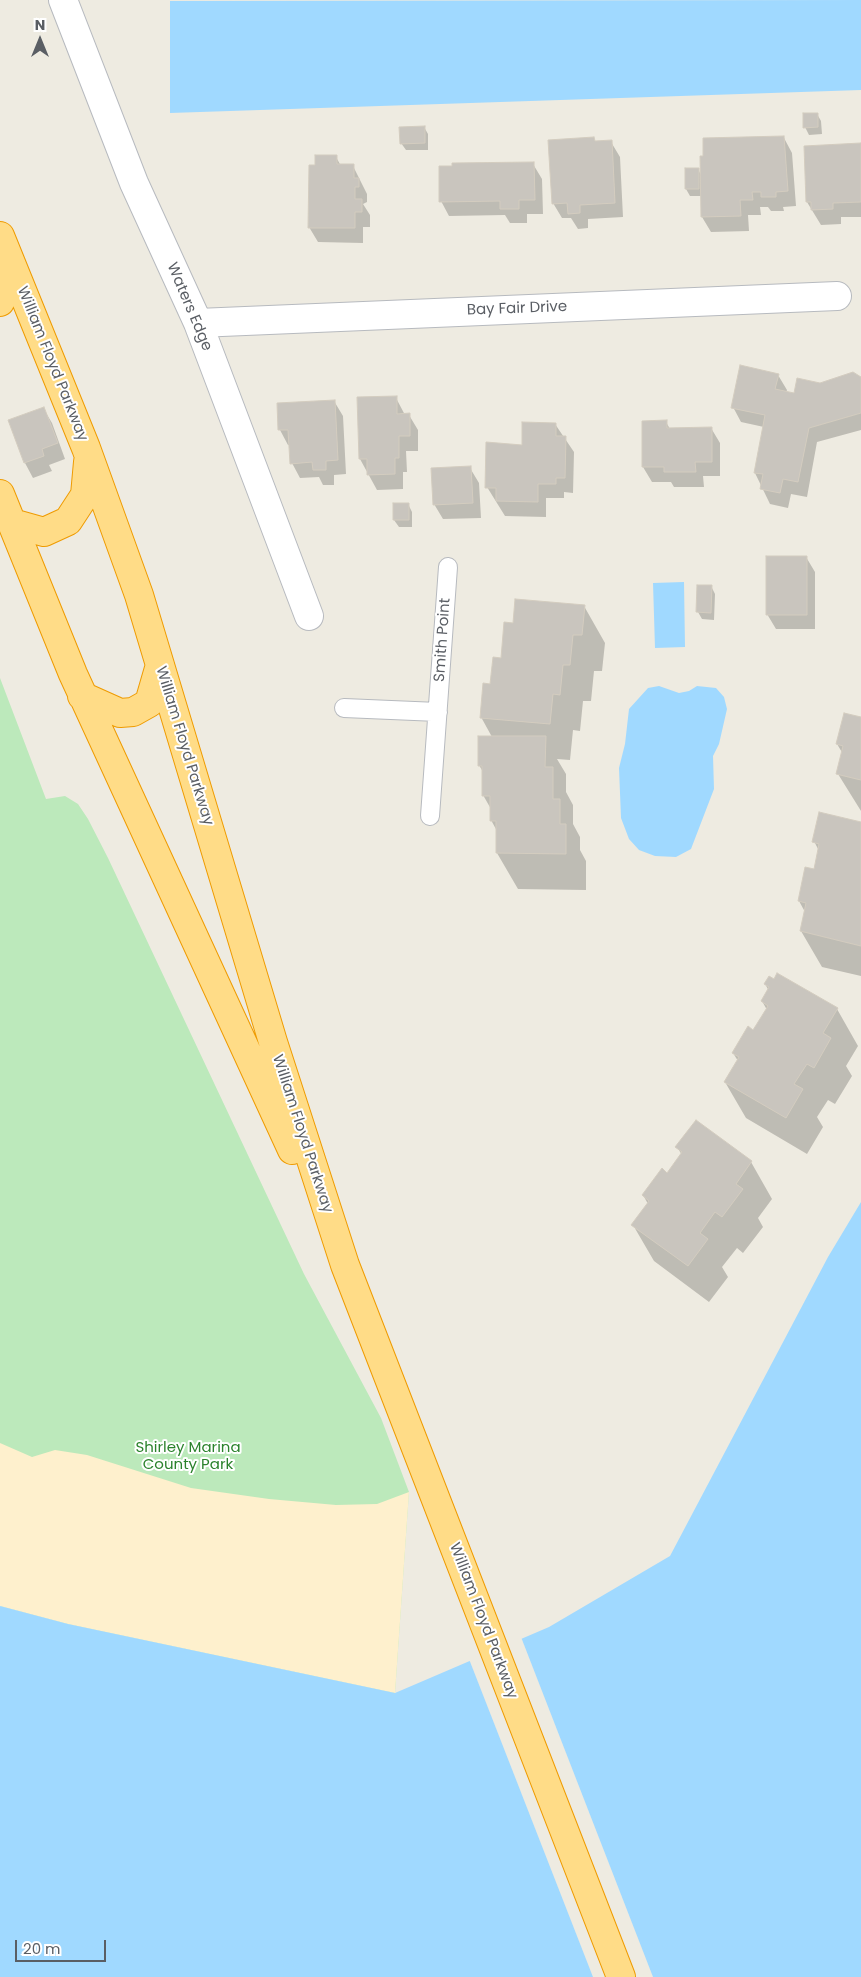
<!DOCTYPE html>
<style>
body{margin:0}
#map{position:relative;width:861px;height:1977px;overflow:hidden;background:#eeebe1;font-family:Poppins,sans-serif}
canvas{display:block}
.north{position:absolute;left:15px;top:15px;width:50px;height:50px;-webkit-text-stroke:4px #fff;paint-order:stroke;rotate:0deg;font-size:14px;font-weight:700;line-height:20px;text-align:center;color:#5a5e64}
.north::after{content:'';display:block;margin:auto;width:18px;height:22px;background:#5a5e64;clip-path:polygon(50% 0,100% 100%,50% 72%,0 100%)}
.scale{position:absolute;left:15px;top:1940px;width:91px;height:22px;box-sizing:border-box;border:2px solid #5a5e64;border-top:0;padding-left:6px;font-size:15px;line-height:18px;white-space:nowrap;color:#5a5e64;-webkit-text-stroke:4px #fff;paint-order:stroke}
</style>
<div id="map">
<canvas width="861" height="1977"></canvas>
<div class="north">N</div>
<div class="scale">20 m</div>
</div>
<script>
const ctx = document.querySelector('canvas').getContext('2d');
ctx.lineJoin = 'round';
function fillPath(path, color) {
  ctx.fillStyle = color;
  ctx.fill(path, 'evenodd');
}
function toPath(rows) {
  const path = new Path2D();
  for (const r of rows) {
    path.moveTo(r[0], r[1]);
    for (let i = 2; i < r.length; i += 2) path.lineTo(r[i], r[i + 1]);
  }
  return path;
}
function stroke(path, color, width, dash) {
  ctx.strokeStyle = color;
  ctx.lineWidth = width;
  ctx.lineCap = dash ? 'butt' : 'round';
  ctx.setLineDash(dash || []);
  ctx.stroke(path);
}
function label(font, color, halo, rows, align = 'center') {
  ctx.font = font + ' Poppins,sans-serif';
  ctx.lineWidth = 4;
  ctx.setLineDash([]);
  ctx.textBaseline = 'middle';
  ctx.strokeStyle = halo;
  ctx.fillStyle = color;
  for (const [text, x, y, turn = 0] of rows) {
    ctx.save();
    ctx.translate(x, y);
    ctx.rotate((+turn || 0) * Math.PI / 180);
    ctx.textAlign = isNaN(turn) ? turn : align;
    if (halo) ctx.strokeText(text, 0, 0);
    ctx.fillText(text, 0, 0);
    ctx.restore();
  }
}
fillPath(toPath([
 [0,678,46,799,65,796,78,804,88,819,108,858,304,1274,381,1418,409,1492,395,1693,68,1624,0,1606]
]), '#bce9bb');
fillPath(toPath([
 [0,1443,32,1457,55,1450,87,1455,191,1488,269,1499,336,1505,377,1504,409,1492,395,1693,68,1624,0,1606]
]), '#fef0cd');
fillPath(toPath([
 [861,0,861,90,170,113,170,1],
 [684,582,685,647,655,648,653,583],
 [659,686,679,693,689,691,697,686,716,688,724,697,727,709,719,744,713,756,714,789,691,849,676,857,655,856,639,850,629,839,621,818,619,768,625,744,629,709,648,688],
 [861,1202,861,1977,0,1977,0,1606,68,1624,395,1693,549,1627,670,1556,828,1257]
]), '#a0d9ff');
fillPath(toPath([
 [521,1637,653,1977,593,1977,469,1659]
]), '#eeebe1');
fillPath(toPath([
 [817,114,821,121,822,134,809,135,805,127],
 [424,127,428,134,428,150,406,150,401,143],
 [784,138,792,153,796,206,783,207,784,211,771,211,768,207,760,207,761,215,748,215,749,231,711,232,702,217,702,196,690,196,686,189,686,169,698,169,701,175],
 [594,139,596,143,611,142,620,157,623,217,588,219,588,228,578,229,571,218,562,218,553,203],
 [861,145,861,217,841,217,841,224,821,225,807,202],
 [336,157,341,166,353,166,367,194,367,202,363,204,370,215,370,227,363,227,363,243,318,242,309,227,316,167],
 [533,164,542,179,543,214,527,214,527,223,510,223,505,215,449,216,441,201,453,167],
 [778,375,787,390,786,393,795,394,820,384,861,378,861,430,817,442,807,497,791,494,788,508,770,504,755,473,764,427,741,422,733,407],
 [396,398,405,415,409,415,418,430,418,451,406,451,407,472,403,472,403,489,377,490,360,459],
 [334,401,343,416,346,474,334,475,334,485,323,485,319,477,300,478,292,463,291,445,288,445,280,430],
 [43,408,52,423,65,459,49,465,52,471,33,478,25,463],
 [666,422,670,429,711,428,720,443,720,476,703,476,704,487,674,487,671,482,652,482,643,467],
 [555,424,574,452,573,493,564,492,564,498,546,498,546,517,505,516,487,487,487,444,523,446],
 [470,468,479,483,481,518,443,519,434,504],
 [408,504,412,512,412,527,399,527,394,520],
 [806,557,815,572,815,629,776,629,767,614],
 [711,586,715,594,714,620,702,619,698,612],
 [584,606,605,643,602,671,594,671,591,701,583,701,580,731,573,730,570,760,557,759,566,774,566,792,573,805,573,824,580,837,580,850,586,861,586,890,518,889,497,853,497,831,491,820,491,809,483,795,483,772,479,765,492,737,481,717,514,625],
 [861,718,861,811,838,774,843,754,837,744],
 [861,823,861,976,822,967,801,931,805,912,799,901,814,870,819,851,814,841],
 [765,984,837,1009,858,1046,846,1066,852,1076,835,1104,828,1100,817,1117,823,1127,807,1154,746,1118,725,1082,738,1061,733,1053,754,1031,767,1010,762,1001,769,991],
 [696,1121,751,1162,772,1199,758,1218,763,1227,743,1253,737,1248,722,1267,728,1277,709,1302,654,1261,633,1225,648,1204,643,1195,667,1175,682,1155,677,1147]
]), '#0003');
const building = toPath([
 [803,113,818,113,818,127,803,128,803,113],
 [425,126,425,143,400,144,399,127,425,126],
 [784,136,788,191,776,192,776,197,761,197,761,192,752,192,753,200,740,200,741,216,701,217,700,156,703,156,703,138,784,136],
 [594,137,595,141,612,140,615,203,580,205,580,213,568,214,567,203,552,204,548,140,594,137],
 [861,143,861,202,833,203,833,209,811,210,811,202,806,202,804,146,861,143],
 [315,155,337,155,337,164,354,164,354,178,359,178,359,187,355,187,355,199,362,199,362,212,355,212,355,228,308,228,309,165,315,165,315,155],
 [534,162,535,200,519,200,519,209,500,209,500,201,439,202,439,166,452,166,452,163,534,162],
 [685,168,699,168,699,189,685,189,685,168],
 [740,365,779,374,775,389,794,393,797,378,820,383,853,372,861,377,861,413,809,428,798,482,783,479,780,493,760,489,763,474,754,473,765,415,731,408,740,365],
 [397,396,397,414,410,413,410,436,399,436,399,458,395,458,395,474,367,475,367,459,359,459,357,397,397,396],
 [335,400,338,460,326,461,326,470,313,470,312,462,290,464,288,430,278,430,277,403,335,400],
 [44,407,58,443,42,449,44,456,24,463,8,420,44,407],
 [667,420,667,428,712,427,712,462,695,462,696,472,664,472,664,467,642,467,642,421,667,420],
 [522,422,556,423,556,436,566,436,565,478,556,478,556,484,538,484,538,502,496,501,496,488,485,488,486,442,522,445,522,422],
 [471,466,473,503,433,505,431,468,471,466],
 [393,503,409,503,409,520,393,520,393,503],
 [766,556,807,556,807,615,766,615,766,556],
 [697,585,712,585,711,613,696,612,697,585],
 [515,599,585,605,582,635,573,635,570,665,563,665,560,695,553,694,550,724,480,718,483,683,490,684,493,657,501,658,504,622,513,623,515,599],
 [844,713,861,717,861,780,836,774,843,746,836,744,844,713],
 [478,736,546,736,545,767,553,767,553,799,560,799,560,824,566,824,566,854,496,853,496,821,490,821,490,796,482,796,482,766,478,766,478,736],
 [819,812,861,822,861,946,800,931,806,903,798,901,805,867,814,869,819,844,812,842,819,812],
 [777,973,838,1008,823,1033,831,1038,814,1068,807,1064,794,1084,803,1089,786,1118,724,1082,739,1057,732,1053,748,1026,753,1030,768,1006,761,1001,769,987,764,984,769,976,774,979,777,973],
 [696,1120,752,1161,736,1184,743,1189,722,1217,715,1212,700,1233,708,1239,688,1266,631,1225,649,1201,642,1195,662,1168,667,1173,682,1152,675,1147,696,1120]
]);
fillPath(building, '#c9c5be');
stroke(building, '#d3ccbf', 1);
const lane = toPath([
 [344,708,438,712],
 [430,816,448,567]
]);
const street = toPath([
 [63,0,134,183,198,323,309,616],
 [198,323,837,296]
]);
const highway = toPath([
 [0,236,86,448,139,595,273,1042,345,1265,621,1977],
 [0,302,14,271],
 [0,494,73,674,292,1150],
 [12,523,44,532,68,521,85,495,88,462],
 [82,696,120,713,133,712,149,703,160,665]
]);
stroke(lane, '#b7babf', 20);
stroke(street, '#b7babf', 30);
stroke(highway, '#ef9b00', 30);
stroke(lane, '#fff', 18);
stroke(street, '#fff', 28);
stroke(highway, '#ffdc87', 28);
label('15px', '#5a5e64', '#fff', [
 ["Waters Edge",189,307,67],
 ["Bay Fair Drive",517,309,-2],
 ["William Floyd Parkway",52,364,68],
 ["Smith Point",443,640,-86],
 ["William Floyd Parkway",184,746,73],
 ["William Floyd Parkway",302,1134,72],
 ["William Floyd Parkway",483,1621,69]
]);
label('15px', '#2b822c', '#fff', [
 ["Shirley Marina",188,1448],
 ["County Park",188,1465]
]);
</script>
